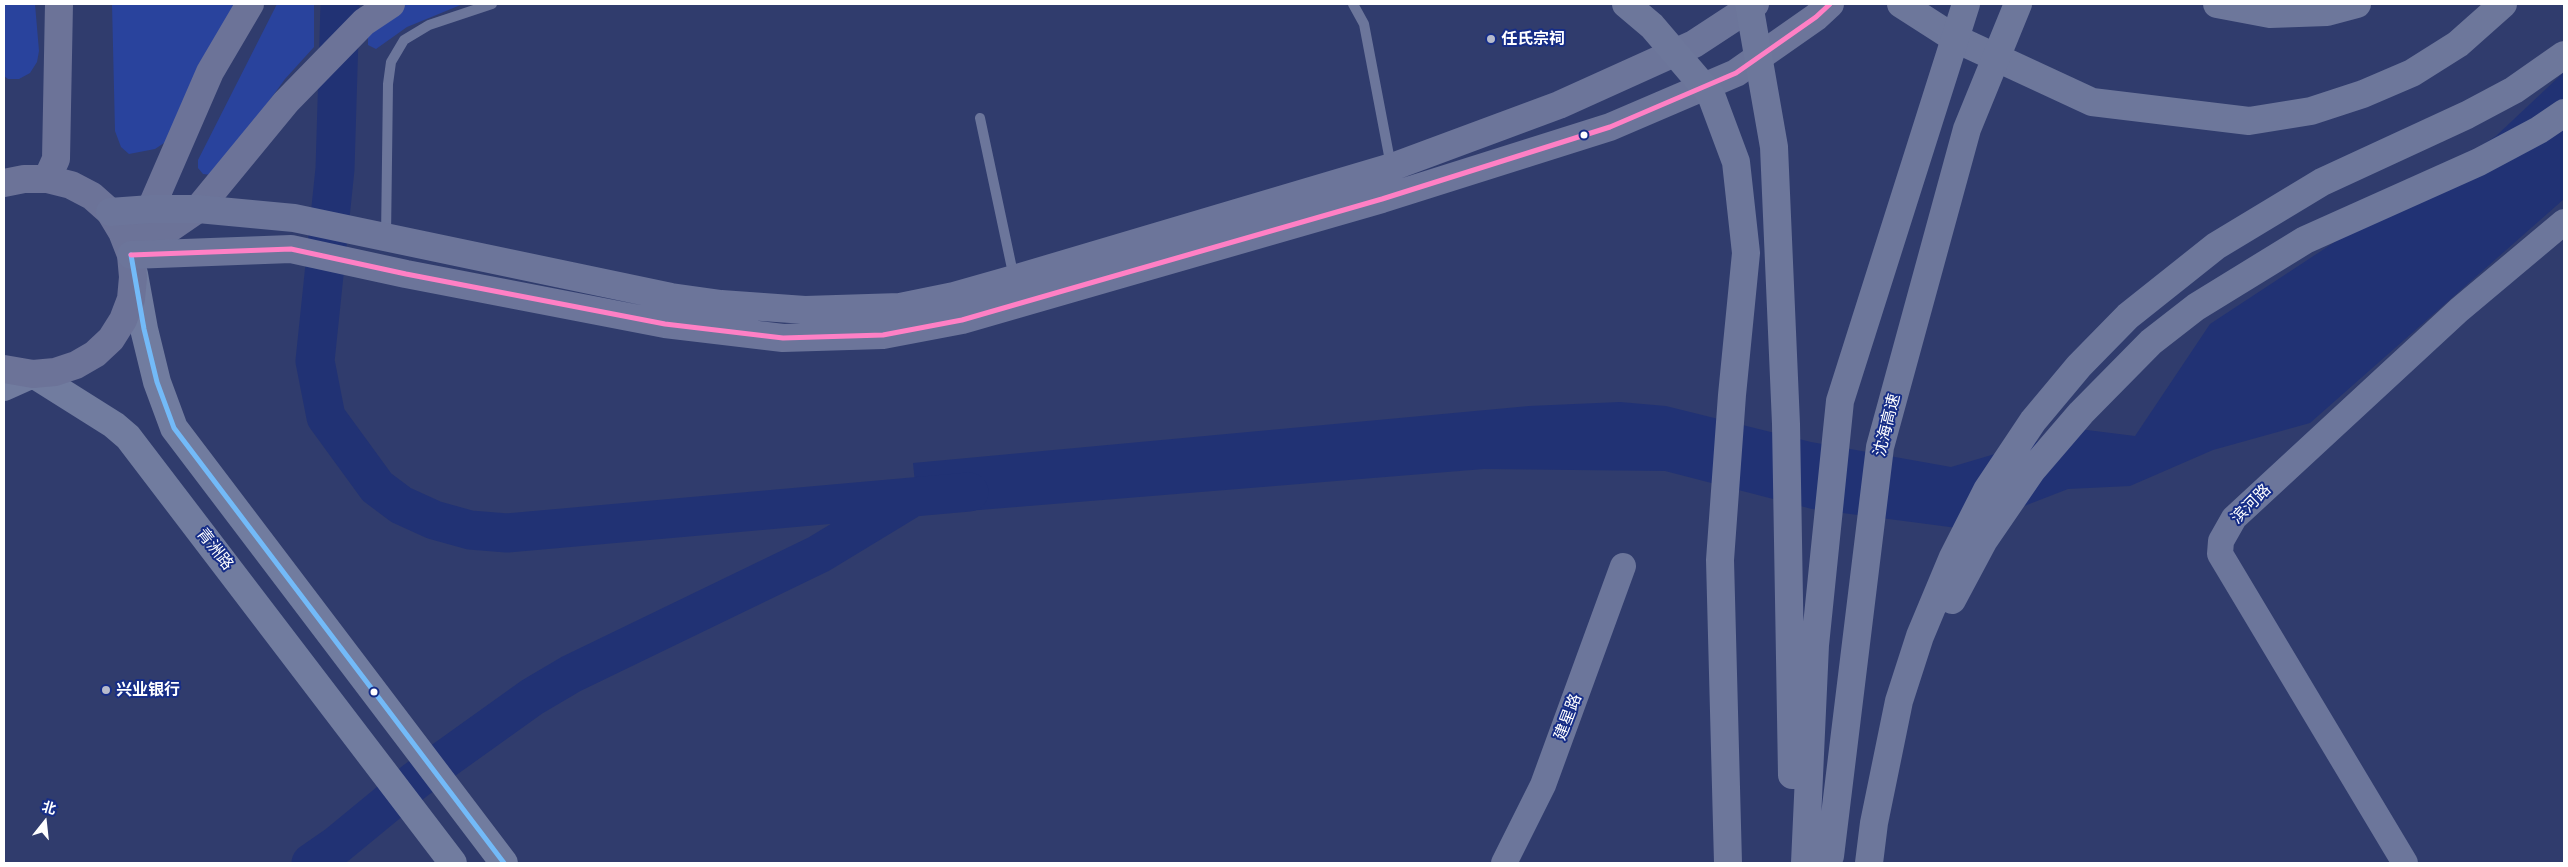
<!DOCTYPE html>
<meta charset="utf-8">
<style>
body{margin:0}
#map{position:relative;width:2568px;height:867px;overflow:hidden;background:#303c6d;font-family:"Public Sans","Noto Sans SC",sans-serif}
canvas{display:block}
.frame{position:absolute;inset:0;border:5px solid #fff;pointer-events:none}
.north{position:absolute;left:20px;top:797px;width:50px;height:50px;-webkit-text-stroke:4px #162d87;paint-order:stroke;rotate:16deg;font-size:14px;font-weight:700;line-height:20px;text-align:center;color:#fff}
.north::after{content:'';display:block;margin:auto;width:18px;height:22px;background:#fff;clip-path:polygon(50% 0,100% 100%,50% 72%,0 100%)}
</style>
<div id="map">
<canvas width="2568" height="867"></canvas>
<div class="frame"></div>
<div class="north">北</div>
</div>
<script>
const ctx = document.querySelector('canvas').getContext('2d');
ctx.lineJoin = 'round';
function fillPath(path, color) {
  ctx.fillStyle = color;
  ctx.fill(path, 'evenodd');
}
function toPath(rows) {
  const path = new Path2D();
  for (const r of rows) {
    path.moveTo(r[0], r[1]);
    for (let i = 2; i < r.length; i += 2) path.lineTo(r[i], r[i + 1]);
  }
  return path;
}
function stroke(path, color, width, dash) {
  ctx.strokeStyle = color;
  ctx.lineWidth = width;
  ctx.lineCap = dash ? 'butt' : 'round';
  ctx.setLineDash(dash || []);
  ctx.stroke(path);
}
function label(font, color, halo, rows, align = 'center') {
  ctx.font = font + ' "Public Sans","Noto Sans SC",sans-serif';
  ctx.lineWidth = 4;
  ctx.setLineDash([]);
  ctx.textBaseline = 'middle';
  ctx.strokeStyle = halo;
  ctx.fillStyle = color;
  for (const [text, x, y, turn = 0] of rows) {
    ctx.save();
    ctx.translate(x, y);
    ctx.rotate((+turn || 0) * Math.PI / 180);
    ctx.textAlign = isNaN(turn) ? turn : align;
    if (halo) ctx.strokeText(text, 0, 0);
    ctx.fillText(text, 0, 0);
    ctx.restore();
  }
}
fillPath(toPath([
 [4,4,35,4,39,51,37,62,30,73,19,79,8,79,4,76],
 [112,4,235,4,170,139,155,149,129,154,121,147,115,131],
 [277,4,314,4,314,47,285,79,219,170,211,175,203,174,198,168,198,160],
 [368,4,463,4,407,27,376,49,368,45]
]), '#29439d');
fillPath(toPath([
 [2564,72,2564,199,2310,423,2213,450,2130,486,2068,489,1965,529,1812,509,1665,471,1484,469,918,515,913,463,1529,406,1620,402,1666,406,1811,442,1951,467,2079,429,2135,436,2210,324,2496,136]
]), '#213274');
stroke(toPath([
 [340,4,335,169,315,361,326,417,377,487,401,505,434,520,470,530,507,533,969,492],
 [311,863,337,845,416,780,532,697,571,674,819,554,908,500]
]), '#213274', 39);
stroke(toPath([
 [1353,4,1364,24,1391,166],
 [980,118,1014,278],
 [386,237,388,84,391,62,404,40,429,25,492,4]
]), '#6c769b', 10);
stroke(toPath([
 [1504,863,1543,785,1623,566],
 [2405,863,2220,554,2221,541,2234,518,2459,310,2564,222]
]), '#6c769b', 26);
stroke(toPath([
 [134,274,144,329,157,382,174,428,504,863],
 [4,387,33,374,114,425,128,437,453,863]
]), '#717c9f', 28);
stroke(toPath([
 [47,179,56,159,59,4],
 [4,183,24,179,47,179,71,185,92,196,110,212,122,232,131,255,133,277,131,299,123,320,111,339,95,354,76,365,55,372,33,374,4,369],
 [141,231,210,72,250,4],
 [131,255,198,209,286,102,364,22,391,4]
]), '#6c7398', 28);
stroke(toPath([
 [110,212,151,209,198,209,294,218,671,297,721,304,805,310,900,307,954,296,1014,279,1392,167,1559,105,1694,44,1755,4],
 [131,255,291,249,406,274,665,324,783,338,883,335,962,320,1111,277,1382,199,1610,127,1736,73,1816,17,1830,4]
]), '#6c759a', 28);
stroke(toPath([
 [1901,4,1954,38,2092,102,2249,121,2311,111,2363,94,2412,73,2458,44,2503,4],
 [2217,4,2270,14,2327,12,2357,4],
 [1952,600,1984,540,2032,470,2081,413,2151,342,2196,307,2305,240,2479,162,2539,130,2564,113],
 [1869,863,1874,823,1899,701,1920,636,1953,557,1987,490,2033,421,2079,366,2128,316,2216,246,2322,182,2467,115,2514,90,2564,55]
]), '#6d779b', 28);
stroke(toPath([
 [1626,4,1652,26,1711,95,1736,162,1746,253,1732,395,1720,560,1728,863],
 [1749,4,1774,147,1786,424,1792,775],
 [1830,856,1880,447,1967,129,2018,4],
 [1805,863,1815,645,1840,401,1966,4]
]), '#6d779b', 28);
stroke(toPath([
 [131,255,144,329,157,382,174,428,504,863]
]), '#73baf8', 5);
stroke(toPath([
 [131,255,291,249,406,274,665,324,783,338,883,335,962,320,1111,277,1382,199,1610,127,1736,73,1816,17,1830,4]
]), '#ff80c5', 5);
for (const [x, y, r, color] of [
 [1491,39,5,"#b7bbcc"],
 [1584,135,4.5,"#fff"],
 [106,690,5,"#b7bbcc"],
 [374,692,4.5,"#fff"]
]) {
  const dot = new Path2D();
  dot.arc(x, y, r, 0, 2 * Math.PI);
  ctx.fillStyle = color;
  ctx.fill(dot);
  stroke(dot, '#162d87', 2);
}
label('bold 16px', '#fff', '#162d87', [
 ["任氏宗祠",1501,39],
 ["兴业银行",116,690]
], 'left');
label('16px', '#fff', '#162d87', [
 ["沈海高速",1887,425,-76],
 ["滨河路",2251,504,-45],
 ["青洲路",215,549,52],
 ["建星路",1568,717,-69]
]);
</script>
